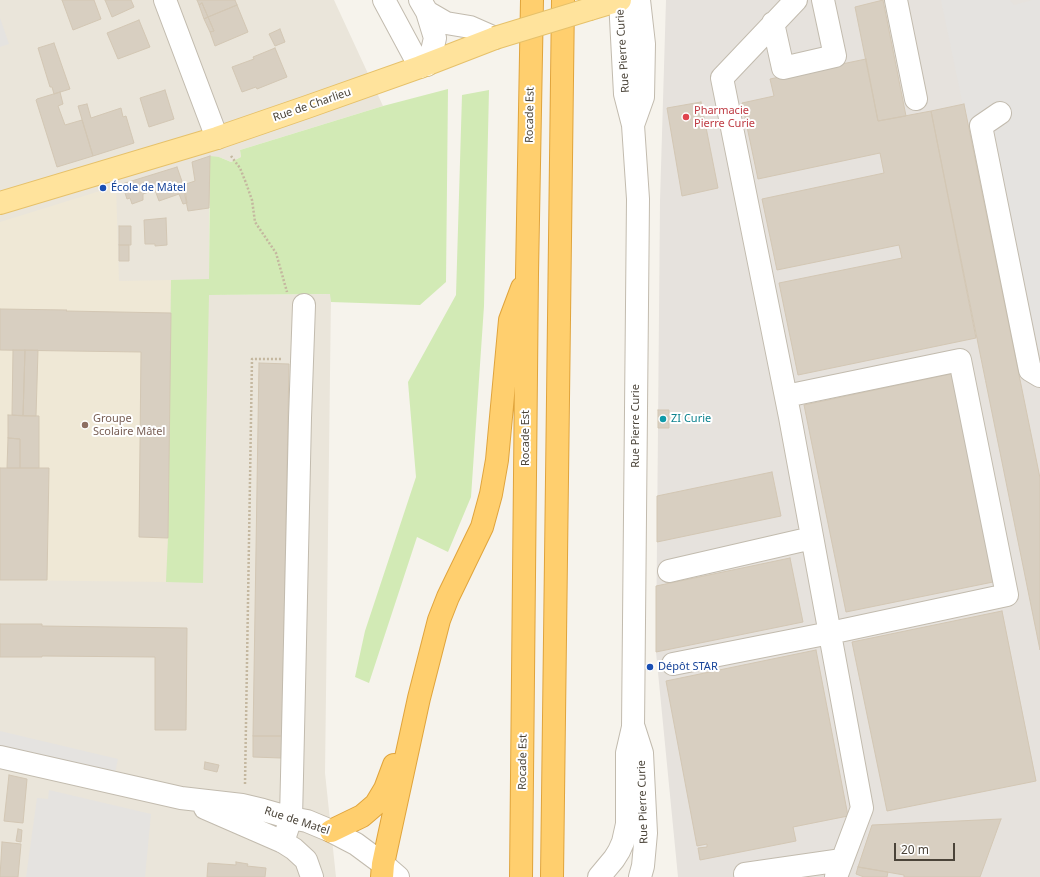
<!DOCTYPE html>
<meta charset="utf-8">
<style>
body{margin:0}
#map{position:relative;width:1040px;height:877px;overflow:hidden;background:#f6f3ec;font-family:"Noto Sans",sans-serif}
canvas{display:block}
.scale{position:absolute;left:894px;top:843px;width:61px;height:18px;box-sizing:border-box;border:2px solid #4b4439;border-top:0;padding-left:5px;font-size:12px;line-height:14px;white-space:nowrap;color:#4b4439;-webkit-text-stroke:3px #fff;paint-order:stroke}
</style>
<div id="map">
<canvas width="1040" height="877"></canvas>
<div class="scale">20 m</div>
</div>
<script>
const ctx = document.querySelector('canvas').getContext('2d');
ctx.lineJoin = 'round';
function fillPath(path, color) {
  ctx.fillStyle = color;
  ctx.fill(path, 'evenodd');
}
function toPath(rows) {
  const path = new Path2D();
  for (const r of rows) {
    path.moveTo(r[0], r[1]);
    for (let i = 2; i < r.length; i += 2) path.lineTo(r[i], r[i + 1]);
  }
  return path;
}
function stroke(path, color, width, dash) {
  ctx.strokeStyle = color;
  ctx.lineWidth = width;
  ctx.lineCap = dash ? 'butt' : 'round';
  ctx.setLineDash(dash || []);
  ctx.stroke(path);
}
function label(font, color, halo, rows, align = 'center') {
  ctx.font = font + ' "Noto Sans",sans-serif';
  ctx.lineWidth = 4;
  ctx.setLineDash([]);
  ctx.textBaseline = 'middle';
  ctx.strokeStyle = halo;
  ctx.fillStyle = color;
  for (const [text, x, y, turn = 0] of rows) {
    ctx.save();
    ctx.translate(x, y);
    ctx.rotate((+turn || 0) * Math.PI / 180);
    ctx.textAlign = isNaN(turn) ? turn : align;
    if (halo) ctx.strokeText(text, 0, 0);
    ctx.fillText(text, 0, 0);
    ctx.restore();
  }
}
fillPath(toPath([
 [0,0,334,0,383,106,240,150,241,157,231,162,219,157,209,208,209,295,331,294,325,773,336,877,0,877]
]), '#eae5da');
fillPath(toPath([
 [666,0,1040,0,1040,877,678,877,656,652,660,201]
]), '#e6e2dd');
fillPath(toPath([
 [116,186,119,281,171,280,168,538,166,582,0,580,0,222]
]), '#efe8d6');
fillPath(toPath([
 [448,89,446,282,420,305,331,302,330,294,209,295,203,583,166,582,168,538,171,280,209,279,210,156,219,157,231,162,241,157,240,150,383,106],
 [489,90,484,306,471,497,448,552,417,537,369,683,355,677,365,631,416,477,408,382,456,295,462,95]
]), '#d2eab5');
fillPath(toPath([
 [941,0,1010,0,1014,5,1033,0,1040,0,1040,349,1015,355],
 [0,18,9,44,0,47],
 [0,731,118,759,115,773,0,746],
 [49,790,151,814,145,877,26,877,37,798,48,799]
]), '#e5e3e0');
const building = toPath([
 [62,0,94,0,101,19,73,30,62,0],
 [105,0,131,0,134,7,112,17,105,0],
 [197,0,235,0,237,5,208,17,202,3,199,5,197,0],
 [883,0,906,116,878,121,855,7,883,0],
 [202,3,208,17,204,19,199,5,202,3],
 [237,5,248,32,215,46,210,32,214,31,208,17,237,5],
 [208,17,214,31,210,32,204,19,208,17],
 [139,20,150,47,118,59,107,33,139,20],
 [280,29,285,42,275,46,269,34,280,29],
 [54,43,70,89,54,94,52,87,50,87,38,48,54,43],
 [275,48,287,77,257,89,256,87,242,92,232,67,254,59,253,57,275,48],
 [866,59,878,121,931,111,976,338,798,375,779,283,902,258,899,245,777,270,762,199,884,173,880,153,758,179,742,103,774,96,770,79,866,59],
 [165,90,174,119,149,127,140,98,165,90],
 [60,92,63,104,58,106,65,125,82,120,93,156,57,167,36,100,37,99,60,92],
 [701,102,718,188,682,196,667,108,701,102],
 [87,104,91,118,121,108,123,117,126,116,134,143,93,156,78,106,87,104],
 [964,104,1040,478,1040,650,931,111,964,104],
 [210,156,209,208,188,211,183,185,195,181,192,162,210,156],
 [177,167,185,190,187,203,183,204,179,194,159,201,155,190,143,194,143,200,132,204,130,198,127,199,122,184,177,167],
 [166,218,167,245,155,246,155,244,145,244,144,220,166,218],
 [119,226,131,226,131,245,119,245,119,226],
 [119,245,129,245,129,261,119,261,119,245],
 [0,309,67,310,66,311,171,313,168,538,139,537,141,352,0,350,0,309],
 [13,350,25,350,23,416,12,415,13,350],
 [25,350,38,350,36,416,23,416,25,350],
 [259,363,289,364,282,736,253,736,259,363],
 [955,373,998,581,846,612,804,405,955,373],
 [658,410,669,410,669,428,658,428,658,410],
 [8,415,39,416,39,468,20,468,20,439,8,438,8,415],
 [8,438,20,439,20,468,7,468,8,438],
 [0,468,49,468,47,580,0,580,0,468],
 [772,472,781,516,657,542,657,496,772,472],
 [790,558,803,622,656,652,656,586,790,558],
 [1002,611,1036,781,887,811,852,642,1002,611],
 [0,624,42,624,42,626,187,628,186,730,155,730,155,657,42,656,42,657,0,657,0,624],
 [816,650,848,816,793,827,796,841,700,860,698,848,707,847,707,844,697,846,666,681,816,650],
 [253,736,282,736,281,758,253,757,253,736],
 [205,762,219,765,217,772,204,769,205,762],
 [9,775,27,779,23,823,4,821,9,775],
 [1001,819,980,877,904,877,904,875,858,867,872,825,1001,819],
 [18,829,22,830,21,842,16,841,18,829],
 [2,842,21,844,18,877,0,877,2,842],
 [236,862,248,864,247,866,266,868,265,877,207,877,208,863,236,865,236,862],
 [858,867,888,872,887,877,864,877,856,874,858,867]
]);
fillPath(building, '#d8cfc1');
stroke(building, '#d3c7b4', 1);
const minor = toPath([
 [165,0,217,138],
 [384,0,420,67],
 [420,0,427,12,446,23,470,27,495,38],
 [796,0,722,78,790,417,862,808,836,877],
 [896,0,916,99],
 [427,12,435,38,432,51,427,65],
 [773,23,783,68,835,56,823,0],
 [1000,113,981,126,1030,370,1040,376],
 [633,125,643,97,644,44,639,0],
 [669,571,812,538],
 [673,664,830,633,1007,595,960,360,786,396],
 [634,728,642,753,646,833,643,866,640,877],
 [0,757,181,798,242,805,263,810,291,818,307,821,331,831,356,844,383,864,398,877],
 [205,808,283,842,294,849,306,860,312,877],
 [283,842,291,818,292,776,300,418,304,305],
 [745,874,842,860],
 [599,877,614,859,619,851,623,842,627,824,627,753,633,727,638,199,633,125,625,94,620,0]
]);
const major = toPath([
 [590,9,620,0],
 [0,203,217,138,307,107,420,67,495,38]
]);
const highway = toPath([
 [331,831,362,816,376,804,385,789,394,765],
 [382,877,383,864,389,836,419,698,439,620,448,597,482,527,491,494,497,460,510,320,522,288],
 [521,877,527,274,532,0],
 [552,877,563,0]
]);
stroke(minor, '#c2bbae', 24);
stroke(major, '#e6c16a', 24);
stroke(highway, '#e0a43c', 24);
stroke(toPath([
 [231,156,240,168,246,183,252,200,255,222,276,253,287,292],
 [245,784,252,359,281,359]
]), '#c4b79f', 2.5, [2, 2]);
stroke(minor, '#fff', 22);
stroke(major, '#ffe39c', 22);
stroke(highway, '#ffcf6e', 22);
const majorBridge = toPath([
 [495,38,590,9]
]);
stroke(majorBridge, '#e6c16a', 24, []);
stroke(majorBridge, '#ffe39c', 22);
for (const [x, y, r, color] of [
 [686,117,4,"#e0444e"],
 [103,188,4,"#1a4fb4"],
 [663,419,4,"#0f9aa8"],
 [85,425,4,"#8d6e63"],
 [650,667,4,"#1a4fb4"]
]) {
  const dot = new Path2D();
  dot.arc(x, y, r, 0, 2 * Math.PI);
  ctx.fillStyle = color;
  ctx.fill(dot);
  stroke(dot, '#fff', 1.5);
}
label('11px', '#4b4439', '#fff', [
 ["Rue Pierre Curie",623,51,-94],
 ["Rue de Charlieu",312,105,-19],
 ["Rocade Est",530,115,-89],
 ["Rue Pierre Curie",636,426,-90],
 ["Rocade Est",526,438,-90],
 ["Rocade Est",523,762,-89],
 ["Rue Pierre Curie",643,802,-92],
 ["Rue de Matel",297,821,18]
]);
label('11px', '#be3a42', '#fff', [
 ["Pharmacie",694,111],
 ["Pierre Curie",694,124]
], 'left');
label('11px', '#164399', '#fff', [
 ["École de Mâtel",111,188],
 ["Dépôt STAR",658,667]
], 'left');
label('11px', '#785e54', '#fff', [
 ["Groupe",93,419],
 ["Scolaire Mâtel",93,432]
], 'left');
label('11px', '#0d838f', '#fff', [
 ["ZI Curie",671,419]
], 'left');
</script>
